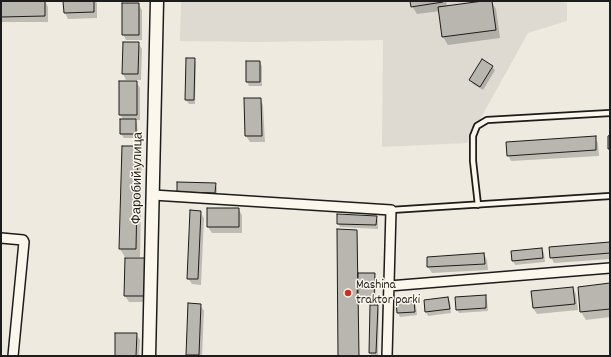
<!DOCTYPE html>
<meta charset="utf-8">
<style>
body{margin:0}
#map{position:relative;width:611px;height:357px;overflow:hidden;background:#eeeadf;font-family:Dekko,sans-serif}
canvas{display:block}
.frame{position:absolute;inset:0;border:2px solid #1c1c1c;pointer-events:none}
</style>
<div id="map">
<canvas width="611" height="357"></canvas>
<div class="frame"></div>
</div>
<script>
const ctx = document.querySelector('canvas').getContext('2d');
ctx.lineJoin = 'round';
function fillPath(path, color) {
  ctx.fillStyle = color;
  ctx.fill(path, 'evenodd');
}
function toPath(rows) {
  const path = new Path2D();
  for (const r of rows) {
    path.moveTo(r[0], r[1]);
    for (let i = 2; i < r.length; i += 2) path.lineTo(r[i], r[i + 1]);
  }
  return path;
}
function stroke(path, color, width, dash) {
  ctx.strokeStyle = color;
  ctx.lineWidth = width;
  ctx.lineCap = dash ? 'butt' : 'round';
  ctx.setLineDash(dash || []);
  ctx.stroke(path);
}
function label(font, color, halo, rows, align = 'center') {
  ctx.font = font + ' Dekko,sans-serif';
  ctx.lineWidth = 3;
  ctx.setLineDash([]);
  ctx.textBaseline = 'middle';
  ctx.strokeStyle = halo;
  ctx.fillStyle = color;
  for (const [text, x, y, turn = 0] of rows) {
    ctx.save();
    ctx.translate(x, y);
    ctx.rotate((+turn || 0) * Math.PI / 180);
    ctx.textAlign = isNaN(turn) ? turn : align;
    if (halo) ctx.strokeText(text, 0, 0);
    ctx.fillText(text, 0, 0);
    ctx.restore();
  }
}
fillPath(toPath([
 [181,1,554,1,567,3,567,21,528,33,467,143,382,147,383,40,260,42,180,41]
]), '#dedad1');
fillPath(toPath([
 [1,1,45,1,48,7,48,22,1,22],
 [64,1,95,1,97,3,97,18,68,19,65,13],
 [411,1,446,1,447,7,491,1,496,9,500,38,448,45,443,37,440,11,417,14,412,6],
 [138,4,142,10,142,40,126,40,123,34],
 [138,43,142,49,141,80,126,80,123,74],
 [194,59,196,63,195,104,189,104,186,100],
 [247,62,260,62,262,66,262,86,249,86,247,82],
 [492,67,495,70,483,90,473,84,470,80],
 [136,82,140,88,140,120,135,120,137,124,138,138,124,138,121,134,124,120,120,115],
 [245,99,260,99,263,105,265,142,250,142,246,136],
 [595,138,598,143,599,156,511,161,508,155],
 [138,147,142,155,140,257,125,257,120,249],
 [178,183,215,184,217,188,217,197,180,196,178,192],
 [238,209,242,215,242,233,212,233,208,227],
 [200,212,204,218,201,285,192,284,188,278],
 [376,217,378,221,378,229,340,227,338,223],
 [357,231,358,274,374,274,376,278,375,302,360,301,359,298,359,356,339,356],
 [610,243,610,259,554,263,551,257],
 [542,249,544,253,545,262,515,265,513,261],
 [484,254,487,260,488,270,432,273,428,267],
 [126,259,144,259,148,265,147,302,129,302,125,296],
 [610,284,610,317,586,320,581,312,579,287],
 [573,288,576,294,578,310,537,314,533,308,532,292],
 [485,296,487,300,488,311,459,313,457,309],
 [448,298,450,302,451,313,428,316,426,312],
 [414,302,416,306,417,315,400,317,398,313,397,303],
 [200,305,204,311,202,356,188,356,187,355],
 [377,306,379,310,378,356,371,356,370,353],
 [136,334,140,340,139,356,116,356]
]), '#0003');
const building = toPath([
 [1,1,45,1,45,16,1,17,1,1],
 [63,1,94,1,94,12,64,13,63,1],
 [410,1,443,1,443,2,411,7,410,1],
 [483,1,492,1,496,30,442,37,438,7,483,1],
 [122,3,139,3,139,35,122,35,122,3],
 [123,42,139,42,138,74,122,74,123,42],
 [186,58,195,58,194,100,185,100,186,58],
 [482,59,493,66,480,87,469,80,482,59],
 [246,61,260,61,260,82,246,82,246,61],
 [119,81,137,81,137,115,119,115,119,81],
 [244,98,261,98,262,136,245,136,244,98],
 [120,119,136,119,136,134,120,134,120,119],
 [610,135,610,149,608,149,608,136,610,135],
 [596,136,596,150,507,156,506,142,596,136],
 [122,146,138,146,136,249,119,249,122,146],
 [177,182,216,183,215,193,177,192,177,182],
 [207,208,239,208,239,227,207,227,207,208],
 [190,210,201,211,198,279,187,279,190,210],
 [337,214,377,216,376,225,337,224,337,214],
 [337,229,357,230,359,356,338,356,337,229],
 [610,242,610,253,550,258,549,247,610,242],
 [542,248,543,258,512,261,511,251,542,248],
 [484,253,485,264,427,267,427,257,484,253],
 [125,258,145,258,144,296,124,296,125,258],
 [358,273,375,273,374,298,357,297,358,273],
 [610,283,610,309,580,312,578,287,610,283],
 [573,287,575,304,533,308,531,291,573,287],
 [486,295,486,308,456,310,455,297,486,295],
 [448,297,450,309,425,312,424,300,448,297],
 [414,301,415,312,397,313,396,302,414,301],
 [188,303,201,304,199,355,186,355,188,303],
 [370,305,378,305,376,353,369,353,370,305],
 [115,333,137,333,136,356,115,356,115,333]
]);
fillPath(building, '#b9b6af');
stroke(building, '#1c1c1c', 1);
const service = toPath([
 [478,205,473,161,473,136,477,126,487,120,610,113],
 [391,210,610,196]
]);
const minor = toPath([
 [153,195,391,210,387,356],
 [1,238,23,240,24,242,13,356],
 [389,286,610,268]
]);
const tertiary = toPath([
 [149,356,157,1]
]);
stroke(service, '#1c1c1c', 8);
stroke(minor, '#1c1c1c', 12);
stroke(tertiary, '#1c1c1c', 15);
stroke(service, '#fbf7ec', 4.5);
stroke(minor, '#fbf7ec', 9);
stroke(tertiary, '#fbf7ec', 12);
for (const [x, y, r, color] of [
 [348,293,4,"#c8321e"]
]) {
  const dot = new Path2D();
  dot.arc(x, y, r, 0, 2 * Math.PI);
  ctx.fillStyle = color;
  ctx.fill(dot);
  stroke(dot, '#fbf7ec', 1.5);
}
label('13px', '#1c1c1c', '#fbf7ec', [
 ["Фаробий улица",139,178,-89]
]);
label('13px', '#1c1c1c', '#fbf7ec', [
 ["Mashina",356,286],
 ["traktor parki",356,301]
], 'left');
</script>
